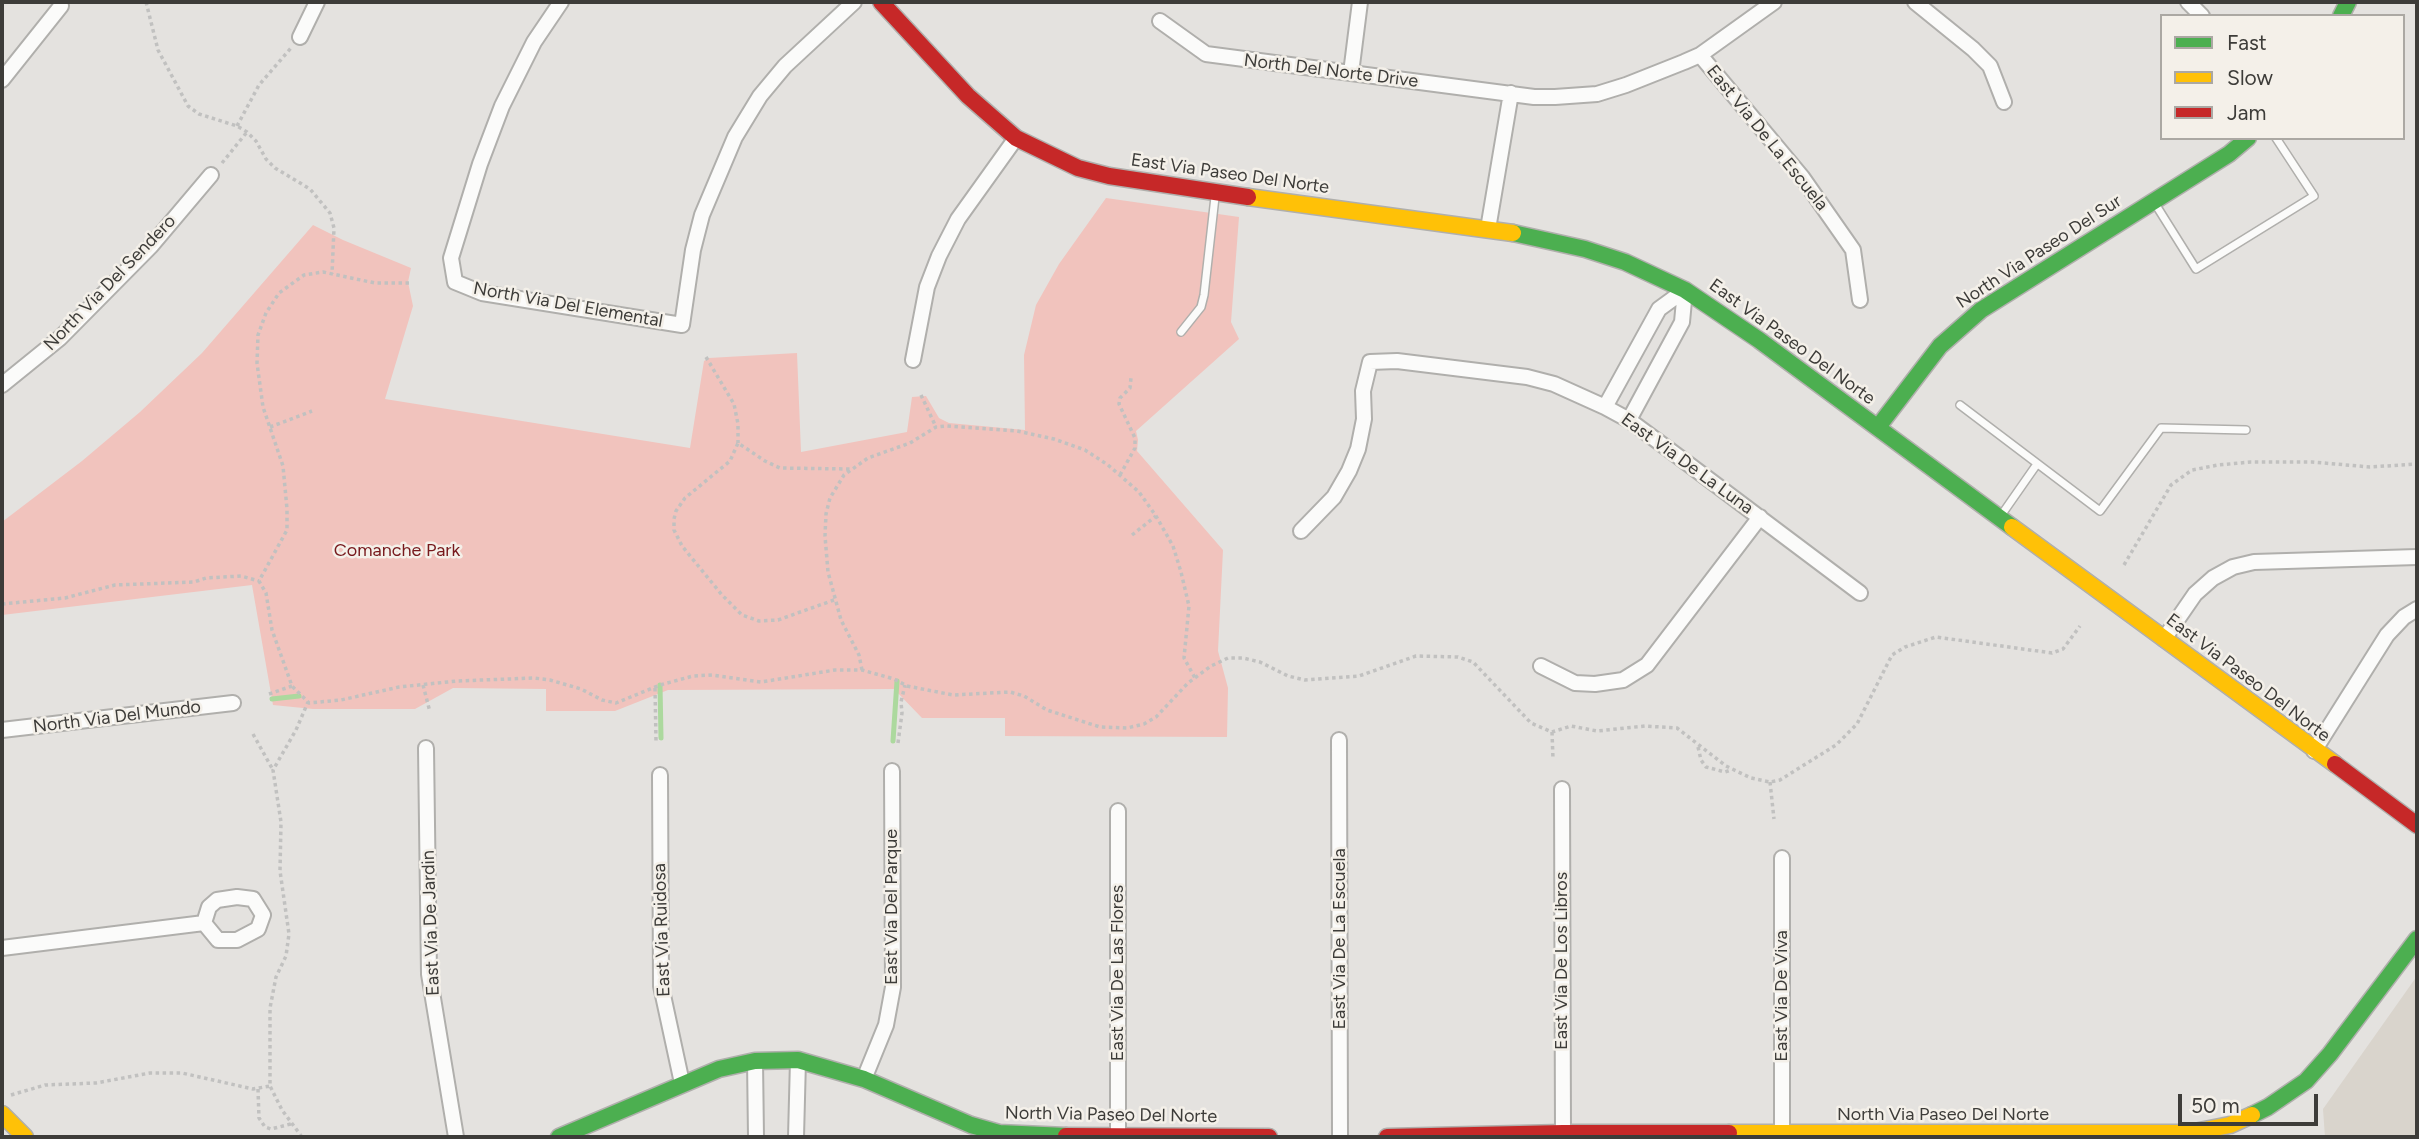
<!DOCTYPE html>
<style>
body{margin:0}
#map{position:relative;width:2419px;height:1139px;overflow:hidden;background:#e4e2df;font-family:Figtree,sans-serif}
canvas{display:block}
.frame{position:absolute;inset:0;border:4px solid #3d3c39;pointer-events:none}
.legend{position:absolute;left:2160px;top:14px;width:245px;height:126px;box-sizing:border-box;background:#f4f0e9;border:2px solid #aba8a3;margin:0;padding:9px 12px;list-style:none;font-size:21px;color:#3d3c39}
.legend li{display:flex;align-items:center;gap:14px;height:35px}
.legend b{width:35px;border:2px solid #aba8a3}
.scale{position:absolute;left:2178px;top:1094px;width:140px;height:32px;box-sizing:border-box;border:4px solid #3d3c39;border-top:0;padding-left:9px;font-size:21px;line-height:24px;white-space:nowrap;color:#3d3c39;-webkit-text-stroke:5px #f4f0e9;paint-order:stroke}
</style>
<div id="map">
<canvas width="2419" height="1139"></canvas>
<div class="frame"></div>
<ul class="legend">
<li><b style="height:9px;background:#4caf50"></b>Fast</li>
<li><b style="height:9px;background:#ffc107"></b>Slow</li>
<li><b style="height:9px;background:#c62828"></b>Jam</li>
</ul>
<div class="scale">50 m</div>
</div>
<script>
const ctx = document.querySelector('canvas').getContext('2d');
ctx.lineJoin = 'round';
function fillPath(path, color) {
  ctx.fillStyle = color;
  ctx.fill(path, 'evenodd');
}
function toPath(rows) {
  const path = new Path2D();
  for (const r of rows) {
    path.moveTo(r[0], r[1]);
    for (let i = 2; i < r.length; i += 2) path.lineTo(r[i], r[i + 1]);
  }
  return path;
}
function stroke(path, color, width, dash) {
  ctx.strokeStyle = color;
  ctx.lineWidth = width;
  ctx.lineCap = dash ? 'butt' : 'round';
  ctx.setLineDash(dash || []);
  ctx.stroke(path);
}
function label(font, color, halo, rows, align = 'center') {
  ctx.font = font + ' Figtree,sans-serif';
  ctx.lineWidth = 5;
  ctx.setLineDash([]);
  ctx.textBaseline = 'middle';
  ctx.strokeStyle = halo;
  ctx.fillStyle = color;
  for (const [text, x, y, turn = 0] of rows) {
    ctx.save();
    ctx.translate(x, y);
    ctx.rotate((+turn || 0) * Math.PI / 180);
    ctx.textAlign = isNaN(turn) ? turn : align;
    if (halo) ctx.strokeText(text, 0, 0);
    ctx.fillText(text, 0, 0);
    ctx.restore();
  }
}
fillPath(toPath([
 [2417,976,2417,1137,2325,1137,2323,1109]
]), '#d9d4cc');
fillPath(toPath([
 [1106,198,1239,217,1231,322,1239,339,1136,431,1138,440,1137,451,1223,550,1218,651,1228,688,1227,737,1005,736,1005,718,922,718,894,689,668,690,615,711,546,711,546,689,453,688,415,709,313,709,273,705,252,585,2,615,2,522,82,461,140,412,202,353,313,225,343,240,411,268,408,282,413,306,385,399,690,448,704,361,709,358,797,353,801,452,907,432,912,397,926,396,939,418,949,423,1025,430,1024,355,1036,305,1059,264]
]), '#f1c3bd');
stroke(toPath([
 [660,685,661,738],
 [272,699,299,696],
 [893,741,897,681]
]), '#acd99e', 5);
const lane = toPath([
 [2154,202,2196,269,2314,196,2276,138],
 [1181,332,1201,307,1204,295,1215,197],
 [1960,405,2100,511,2161,428,2246,430],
 [2000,517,2037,464]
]);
const street = toPath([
 [561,2,534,42,502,106,480,164,451,258,455,282,482,293,682,325,693,250,702,215,735,137,760,96,785,66,854,2],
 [1915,2,1973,49,1990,66,2004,102],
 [2188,2,2202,16],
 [1160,21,1206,54,1534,97,1555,97,1597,94,1626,85,1684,62,1700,55,1774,2],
 [300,37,317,2],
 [1700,55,1802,177,1853,250,1860,300],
 [1351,73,1360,2],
 [2,80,61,6],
 [1488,229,1511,93],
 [913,360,927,287,939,256,958,219,1016,138],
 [2,385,60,338,151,246,211,175],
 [1605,407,1659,309,1685,290],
 [1629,420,1682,322,1685,290],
 [1301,531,1334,497,1349,471,1358,449,1364,419,1363,391,1370,362,1397,361,1527,377,1554,384,1605,407,1629,420,1683,460,1860,593],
 [2164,639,2195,594,2213,578,2233,567,2254,562,2417,557],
 [1541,666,1575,683,1595,684,1623,680,1647,665,1760,517],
 [2,730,233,703],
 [1339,740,1340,1137],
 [426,748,429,974,456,1137],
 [2314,751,2387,635,2404,617,2417,609],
 [660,775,661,986,682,1083],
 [1562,789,1563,1133],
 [1782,858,1782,1135],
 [237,897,253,899,263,915,258,929,237,940,218,940,204,923,209,907,217,900,237,897],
 [2,948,204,923],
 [755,1061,756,1137],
 [864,1079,886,1025,893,987,892,771],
 [1118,1135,1118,811],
 [796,1137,798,1060]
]);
const fast = toPath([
 [2341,16,2348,2],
 [1513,233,1585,249,1625,262,1685,290,1759,340,2012,527],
 [1878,427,1940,346,1981,310,2229,154,2248,138],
 [2252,1115,2268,1107,2306,1081,2330,1054,2417,939],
 [559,1137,719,1069,755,1061,798,1060,864,1079,971,1125,999,1133,1066,1136]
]);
const slow = toPath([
 [1248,197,1513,233],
 [2012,527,2335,764],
 [2,1114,25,1137],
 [1729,1133,2189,1133,2230,1125,2252,1115]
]);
const jam = toPath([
 [881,2,968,96,1016,138,1078,168,1109,176,1248,197],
 [2335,764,2417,825],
 [1066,1136,1269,1137],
 [1387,1137,1563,1133,1729,1133]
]);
stroke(lane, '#b0afac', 10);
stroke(street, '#b0afac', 18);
stroke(fast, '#b0afac', 19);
stroke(slow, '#b0afac', 19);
stroke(jam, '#b0afac', 19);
stroke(toPath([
 [146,2,158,50,188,106,199,114,237,126,247,132,256,141,266,159,275,168,310,189,330,213,334,228,332,274],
 [237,126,259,85,291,48],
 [222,163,247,132],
 [409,283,375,283,323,272,304,275,279,293,266,313,258,335,257,363,263,407,283,466,287,509,287,530,259,581,266,593,272,630,292,686,309,703,341,700,399,687,457,681,534,678,550,680,581,689,602,700,616,703,660,685,693,676,712,675,761,682,835,670,862,670,894,679,907,686,953,695,1010,692,1024,696,1047,710,1100,727,1127,728,1144,724,1156,717,1188,683,1211,666,1228,658,1243,658,1260,662,1288,676,1305,680,1359,676,1416,656,1458,657,1473,662,1531,723,1552,732,1571,726,1597,731,1645,726,1677,728,1726,766,1751,778,1770,782,1780,780,1836,745,1857,724,1892,655,1905,647,1936,637,2052,653,2063,649,2080,626],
 [706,357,734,404,738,424,738,443],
 [921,395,936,427],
 [270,427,312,411],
 [1120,475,1135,448,1135,438,1119,404,1120,398,1130,388,1131,378],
 [1132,535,1156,516],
 [2124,565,2171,485,2192,470,2218,465,2251,462,2312,462,2370,467,2417,464],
 [834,600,778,620,759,621,742,615,722,595,682,546,674,530,674,519,676,511,685,498,730,461,738,443,765,461,780,468,851,469],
 [2,604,65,598,115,585,194,582,206,578,241,576,259,581],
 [862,670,859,655,841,620,828,572,825,536,826,514,830,498,844,475,868,458,910,443,936,427,946,426,1017,431,1054,439,1085,450,1108,465,1139,492,1156,516,1173,546,1181,572,1189,606,1184,658,1195,678],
 [423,685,430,712],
 [655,688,656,741],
 [269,694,292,686],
 [1552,732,1553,759],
 [253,734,273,770],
 [898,743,902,713,901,702,905,685],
 [1698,747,1701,760,1706,767,1725,772,1731,770],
 [1770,782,1774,819],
 [258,1089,259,1118,265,1127,271,1129,291,1124],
 [11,1095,45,1085,96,1083,150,1073,182,1073,253,1089,270,1086],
 [302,1137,282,1110,270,1086,270,1008,276,977,286,956,289,934,280,871,281,822,273,770,296,730,308,702]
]), '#c1c1c0', 3.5, [3.5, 3.5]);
stroke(lane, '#fbfbfa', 7);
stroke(street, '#fbfbfa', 14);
stroke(fast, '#4caf50', 16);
stroke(slow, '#ffc107', 16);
stroke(jam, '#c62828', 16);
label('18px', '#3d3c39', '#f4f0e9', [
 ["North Del Norte Drive",1331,71,7],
 ["East Via De La Escuela",1767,138,51],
 ["East Via Paseo Del Norte",1230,174,8],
 ["North Via Paseo Del Sur",2039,252,-33],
 ["North Via Del Sendero",110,283,-46],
 ["North Via Del Elemental",568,305,10],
 ["East Via Paseo Del Norte",1792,342,36],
 ["East Via De La Luna",1687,464,36],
 ["East Via Paseo Del Norte",2248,678,37],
 ["North Via Del Mundo",117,717,-7],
 ["East Via Del Parque",892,907,-90],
 ["East Via De Jardin",431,923,-92],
 ["East Via Ruidosa",662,930,-92],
 ["East Via De La Escuela",1340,939,-90],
 ["East Via De Los Libros",1562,961,-90],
 ["East Via De Las Flores",1118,973,-90],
 ["East Via De Viva",1782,996,-90],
 ["North Via Paseo Del Norte",1111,1115,1],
 ["North Via Paseo Del Norte",1943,1115]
]);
label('18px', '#77191c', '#f4f0e9', [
 ["Comanche Park",397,551]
]);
</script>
